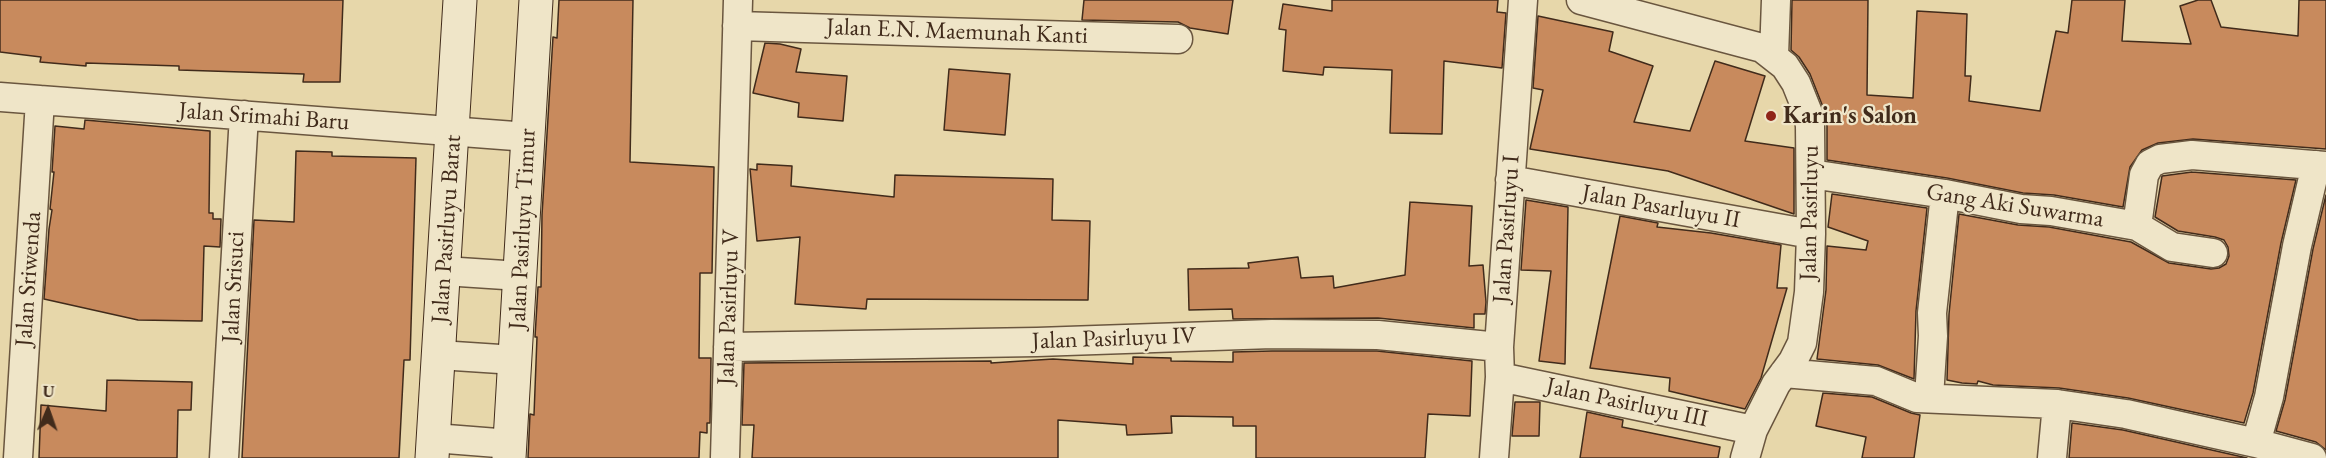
<!DOCTYPE html>
<style>
body{margin:0}
#map{position:relative;width:2326px;height:458px;overflow:hidden;background:#e7d7aa;font-family:"EB Garamond",serif}
canvas{display:block}
.north{position:absolute;left:18px;top:380px;width:60px;height:60px;-webkit-text-stroke:4px #efe5c8;paint-order:stroke;rotate:2deg;font-size:16px;font-weight:700;line-height:24px;text-align:center;color:#412b1b}
.north::after{content:'';display:block;margin:auto;width:21px;height:27px;background:#412b1b;clip-path:polygon(50% 0,100% 100%,50% 72%,0 100%)}
</style>
<div id="map">
<canvas width="2326" height="458"></canvas>
<div class="north">U</div>
</div>
<script>
const ctx = document.querySelector('canvas').getContext('2d');
ctx.lineJoin = 'round';
function fillPath(path, color) {
  ctx.fillStyle = color;
  ctx.fill(path, 'evenodd');
}
function toPath(rows) {
  const path = new Path2D();
  for (const r of rows) {
    path.moveTo(r[0], r[1]);
    for (let i = 2; i < r.length; i += 2) path.lineTo(r[i], r[i + 1]);
  }
  return path;
}
function stroke(path, color, width, dash) {
  ctx.strokeStyle = color;
  ctx.lineWidth = width;
  ctx.lineCap = dash ? 'butt' : 'round';
  ctx.setLineDash(dash || []);
  ctx.stroke(path);
}
function label(font, color, halo, rows, align = 'center') {
  ctx.font = font + ' "EB Garamond",serif';
  ctx.lineWidth = 4.5;
  ctx.setLineDash([]);
  ctx.textBaseline = 'middle';
  ctx.strokeStyle = halo;
  ctx.fillStyle = color;
  for (const [text, x, y, turn = 0] of rows) {
    ctx.save();
    ctx.translate(x, y);
    ctx.rotate((+turn || 0) * Math.PI / 180);
    ctx.textAlign = isNaN(turn) ? turn : align;
    if (halo) ctx.strokeText(text, 0, 0);
    ctx.fillText(text, 0, 0);
    ctx.restore();
  }
}
const building = toPath([
 [0,0,343,0,340,82,303,82,304,74,179,70,179,66,86,63,86,66,40,62,41,57,0,52,0,0],
 [559,0,633,0,630,162,714,167,712,273,700,273,699,358,711,358,710,423,707,423,707,433,700,432,699,458,528,458,530,414,534,415,537,337,535,337,538,287,541,287,542,215,553,37,557,38,559,0],
 [1084,0,1233,0,1228,34,1190,28,1178,22,1082,20,1084,0],
 [1332,0,1498,0,1497,12,1506,13,1502,68,1444,61,1442,134,1390,133,1392,70,1324,67,1323,75,1283,71,1286,30,1279,29,1283,4,1332,11,1332,0],
 [1792,0,1868,0,1867,95,1913,98,1917,11,1967,14,1965,76,1971,76,1969,101,2040,111,2056,31,2068,33,2072,0,2125,0,2122,41,2191,44,2180,6,2198,0,2211,0,2221,27,2298,36,2299,0,2326,0,2326,149,2193,139,2158,143,2142,150,2130,167,2123,207,2054,195,2023,193,1947,178,1827,160,1827,126,1823,107,1810,74,1799,57,1791,50,1792,0],
 [1538,16,1613,32,1609,51,1653,66,1634,122,1690,131,1715,61,1765,76,1745,141,1794,148,1794,214,1668,171,1530,149,1543,90,1533,88,1538,16],
 [765,43,780,44,801,49,796,72,847,76,843,121,798,117,799,103,753,93,765,43],
 [949,69,1010,74,1005,135,944,130,949,69],
 [85,120,210,131,209,213,213,213,213,219,221,219,220,247,204,246,202,321,138,320,44,299,49,229,52,210,50,209,54,172,52,172,55,126,84,129,85,120],
 [296,151,332,152,332,156,416,158,410,360,404,360,399,458,242,458,254,220,294,222,296,151],
 [757,164,792,166,791,186,894,197,895,175,1053,179,1052,220,1090,221,1088,300,867,299,866,309,795,304,800,237,757,241,750,169,757,170,757,164],
 [2192,172,2296,180,2281,243,2253,393,2244,423,2128,398,2059,388,1993,385,1978,381,1977,384,1962,383,1947,380,1949,314,1959,214,2018,225,2049,227,2131,242,2169,263,2211,269,2219,268,2226,264,2229,256,2228,247,2224,240,2215,237,2178,231,2155,217,2162,176,2192,172],
 [1832,194,1927,208,1916,311,1914,379,1878,365,1817,359,1826,290,1827,246,1866,250,1868,241,1828,227,1832,194],
 [2326,195,2326,450,2316,442,2276,431,2285,400,2313,249,2326,195],
 [1526,200,1568,207,1565,364,1539,361,1551,271,1521,270,1526,200],
 [1410,202,1472,206,1469,266,1483,265,1486,302,1485,314,1474,314,1474,328,1378,318,1233,319,1232,309,1189,310,1188,269,1249,268,1248,263,1298,257,1301,278,1333,276,1334,288,1405,275,1410,202],
 [1620,216,1658,223,1657,227,1711,233,1781,245,1777,288,1787,288,1761,378,1745,409,1669,391,1670,378,1590,368,1620,216],
 [1272,351,1377,351,1472,361,1470,416,1428,414,1425,458,1256,458,1256,426,1233,426,1233,417,1171,416,1172,433,1127,435,1126,425,1058,420,1058,458,752,458,754,425,742,425,744,363,991,361,991,363,1053,359,1133,364,1133,357,1171,358,1171,361,1233,362,1233,352,1272,351],
 [107,380,192,382,191,410,178,410,177,458,39,458,41,405,106,411,107,380],
 [1823,393,1872,397,1911,413,1920,415,1914,458,1862,458,1866,437,1816,426,1823,393],
 [1515,402,1540,402,1539,436,1512,436,1515,402],
 [1587,412,1623,420,1622,427,1720,447,1718,458,1580,458,1587,412],
 [2072,423,2123,430,2247,458,2069,458,2072,423]
]);
fillPath(building, '#c88a5d');
stroke(building, '#412b1b', 1.5);
const street = toPath([
 [1581,0,1762,48,1785,66,1796,83,1808,113,1810,126,1811,234,1809,292,1802,343,1793,361,1776,384,1753,430,1745,458],
 [737,26,1178,39],
 [1774,56,1776,0],
 [0,97,528,137],
 [1811,174,1945,194,2021,209,2051,211,2137,226,2172,247,2213,253],
 [1510,180,1811,234],
 [2137,226,2144,175,2150,164,2160,159,2192,155,2326,166],
 [444,271,520,276],
 [728,347,1037,342,1272,334,1378,335,1499,347],
 [439,355,515,360],
 [1784,373,1876,381,1917,398,2057,404,2126,414,2256,443,2312,458],
 [1500,377,1753,430],
 [1929,397,1933,336,1932,313,1945,194],
 [434,438,510,444],
 [2256,443,2269,397,2297,246,2316,165],
 [18,458,40,100],
 [224,458,244,115],
 [725,458,738,0],
 [1494,458,1500,377,1499,347,1523,0],
 [2052,458,2057,404]
]);
const secondary = toPath([
 [432,458,460,0],
 [509,458,536,0]
]);
stroke(street, '#6a563f', 31);
stroke(secondary, '#412b1b', 35);
stroke(street, '#efe5c8', 28);
stroke(secondary, '#efe5c8', 33);
for (const [x, y, r, color] of [
 [1771,116,6,"#8f2418"]
]) {
  const dot = new Path2D();
  dot.arc(x, y, r, 0, 2 * Math.PI);
  ctx.fillStyle = color;
  ctx.fill(dot);
  stroke(dot, '#efe5c8', 2);
}
label('24px', '#412b1b', '#efe5c8', [
 ["Jalan E.N. Maemunah Kanti",957,32,2],
 ["Jalan Srimahi Baru",264,117,4],
 ["Gang Aki Suwarma",2015,206,9],
 ["Jalan Pasarluyu II",1661,207,10],
 ["Jalan Pasirluyu",1810,213,-89],
 ["Jalan Pasirluyu Barat",447,229,-86],
 ["Jalan Pasirluyu Timur",523,229,-87],
 ["Jalan Pasirluyu I",1507,229,-86],
 ["Jalan Sriwenda",29,279,-86],
 ["Jalan Srisuci",234,287,-87],
 ["Jalan Pasirluyu V",729,307,-88],
 ["Jalan Pasirluyu IV",1114,339,-2],
 ["Jalan Pasirluyu III",1627,403,12]
]);
label('bold 24px', '#412b1b', '#efe5c8', [
 ["Karin's Salon",1783,116]
], 'left');
</script>
